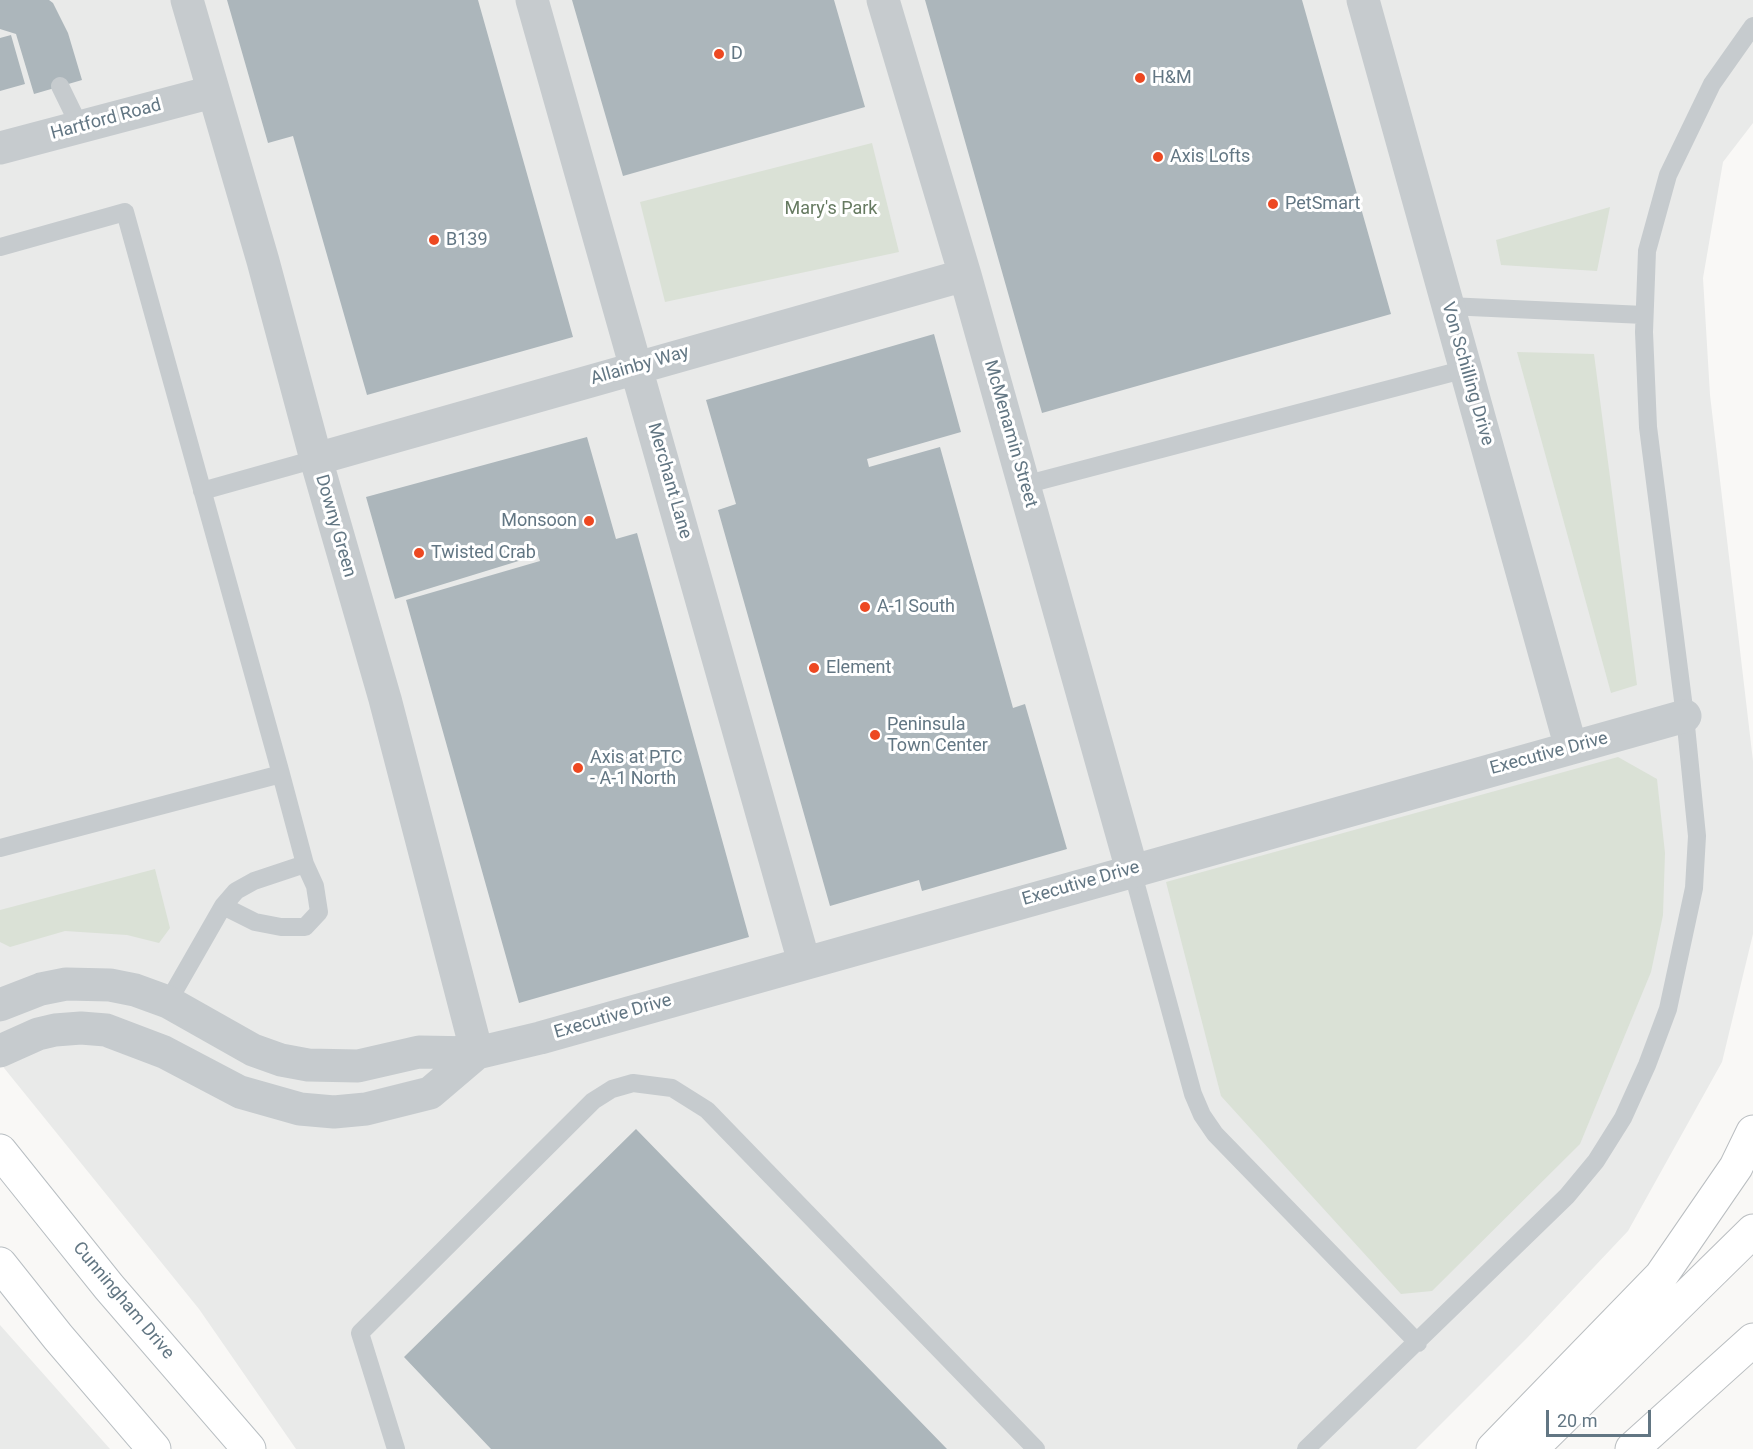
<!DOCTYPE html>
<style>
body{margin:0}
#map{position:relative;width:1753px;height:1449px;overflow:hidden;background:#f9f8f6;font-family:Roboto,sans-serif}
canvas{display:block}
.scale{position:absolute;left:1546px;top:1410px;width:105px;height:27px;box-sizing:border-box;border:3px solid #627683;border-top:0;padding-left:8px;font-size:18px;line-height:21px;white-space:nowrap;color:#627683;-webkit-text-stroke:4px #fff;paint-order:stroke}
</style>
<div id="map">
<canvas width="1753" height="1449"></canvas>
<div class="scale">20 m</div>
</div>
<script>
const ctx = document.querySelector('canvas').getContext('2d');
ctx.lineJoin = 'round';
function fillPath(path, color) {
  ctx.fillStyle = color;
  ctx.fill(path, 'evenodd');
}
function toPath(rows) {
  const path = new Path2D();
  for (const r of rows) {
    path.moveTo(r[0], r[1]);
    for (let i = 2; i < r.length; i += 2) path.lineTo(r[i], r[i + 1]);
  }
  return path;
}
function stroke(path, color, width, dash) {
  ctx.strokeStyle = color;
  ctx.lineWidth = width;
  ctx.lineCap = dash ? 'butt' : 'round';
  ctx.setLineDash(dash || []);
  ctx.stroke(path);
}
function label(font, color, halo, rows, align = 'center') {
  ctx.font = font + ' Roboto,sans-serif';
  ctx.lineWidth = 6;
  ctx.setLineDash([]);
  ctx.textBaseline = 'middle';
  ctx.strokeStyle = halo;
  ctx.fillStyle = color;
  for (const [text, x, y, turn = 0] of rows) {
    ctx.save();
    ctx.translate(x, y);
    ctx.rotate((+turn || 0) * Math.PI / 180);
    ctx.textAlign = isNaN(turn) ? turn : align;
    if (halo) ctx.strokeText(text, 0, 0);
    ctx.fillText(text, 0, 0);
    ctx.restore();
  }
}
fillPath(toPath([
 [0,0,1753,0,1753,123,1723,162,1703,278,1710,395,1753,761,1753,934,1722,1062,1628,1231,1527,1338,1416,1449,296,1449,199,1309,0,1063],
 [0,1325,110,1449,0,1449]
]), '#e9eae9');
fillPath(toPath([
 [872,143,899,252,665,302,640,202],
 [1610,207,1597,271,1501,265,1496,240],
 [1517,352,1594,354,1637,685,1611,693],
 [1618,757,1657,779,1665,853,1663,915,1651,972,1580,1144,1432,1291,1401,1294,1221,1096,1166,882],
 [155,869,170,928,159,943,127,935,65,931,10,947,0,942,0,910]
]), '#dae1d6');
fillPath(toPath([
 [0,0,49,0,53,3,68,33,82,80,34,94,16,34,0,29],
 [227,0,478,0,573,337,367,395,293,136,268,143],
 [572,0,834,0,865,107,623,176],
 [925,0,1302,0,1391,314,1042,413],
 [11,35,25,84,0,91,0,38],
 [934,334,961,432,867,459,869,467,940,447,1013,708,1025,704,1067,849,922,891,919,880,830,906,718,510,736,504,706,400],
 [587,437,616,539,637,533,749,937,519,1003,406,600,540,561,538,555,395,599,366,497],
 [636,1129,947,1449,491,1449,404,1357]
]), '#acb6bb');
const secondary = toPath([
 [0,1151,109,1287,249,1449],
 [0,1264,58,1337,154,1449]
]);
const highway = toPath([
 [1493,1449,1661,1276,1736,1167,1753,1132],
 [1531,1449,1753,1231],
 [1632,1449,1753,1340]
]);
stroke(secondary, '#b8bec2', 35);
stroke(highway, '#babec1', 35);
stroke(toPath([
 [60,86,80,127],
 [0,247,125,212,281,774,0,848],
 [1448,306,1644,315],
 [1024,485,1466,369],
 [202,491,316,459],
 [1132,870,1193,1094,1202,1115,1215,1134,1418,1343],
 [223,906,255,922,281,927,305,927,319,912,315,886,305,864],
 [168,1002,223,906,236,891,254,881,305,864,281,774],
 [396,1449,360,1333,593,1101,612,1089,633,1083,672,1088,707,1110,1036,1449],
 [1306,1449,1567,1196,1596,1161,1623,1118,1647,1065,1668,1009,1694,888,1697,836,1685,716,1648,427,1644,332,1647,251,1668,175,1712,84,1753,26]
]), '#c6cbce', 18);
stroke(toPath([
 [187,0,263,261,316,459,385,699,477,1053],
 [532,0,804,962],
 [883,0,965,275,1132,870],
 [1363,0,1571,748],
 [0,148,212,92],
 [316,459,965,275],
 [0,1005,41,989,66,984,110,985,135,990,168,1002,253,1050,281,1060,308,1065,358,1066,419,1052,477,1053,540,1038,1685,716],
 [0,1051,38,1034,55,1030,81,1028,106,1030,164,1052,240,1092,300,1109,334,1112,366,1109,430,1093,477,1053]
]), '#c6cbce', 33);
stroke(secondary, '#fff', 33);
stroke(highway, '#fff', 33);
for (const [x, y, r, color] of [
 [719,54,6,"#ed4821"],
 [1140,78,6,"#ed4821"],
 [1158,157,6,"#ed4821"],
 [1273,204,6,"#ed4821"],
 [434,240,6,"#ed4821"],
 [589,521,6,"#ed4821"],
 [419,553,6,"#ed4821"],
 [865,607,6,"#ed4821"],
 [814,668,6,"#ed4821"],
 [875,735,6,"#ed4821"],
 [578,768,6,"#ed4821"]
]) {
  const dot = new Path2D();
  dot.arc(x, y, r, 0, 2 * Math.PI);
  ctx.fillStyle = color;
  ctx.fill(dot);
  stroke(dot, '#fff', 2);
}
label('18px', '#627683', '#fff', [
 ["D",731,54],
 ["H&M",1152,78],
 ["Axis Lofts",1170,157],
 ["PetSmart",1285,204],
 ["B139",446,240],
 ["Monsoon",577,521,"right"],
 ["Twisted Crab",431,553],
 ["A-1 South",877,607],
 ["Element",826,668],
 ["Peninsula",887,725],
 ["Town Center",887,746],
 ["Axis at PTC",590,758],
 ["- A-1 North",590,779]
], 'left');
label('18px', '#627683', '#fff', [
 ["Hartford Road",106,120,-15],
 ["Allainby Way",640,366,-16],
 ["Von Schilling Drive",1467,374,74],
 ["McMenamin Street",1010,434,74],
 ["Merchant Lane",669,481,74],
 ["Downy Green",335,526,74],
 ["Executive Drive",1549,754,-15],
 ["Executive Drive",1081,884,-16],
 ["Executive Drive",613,1017,-16],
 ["Cunningham Drive",123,1301,50]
]);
label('18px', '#667a61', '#fff', [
 ["Mary's Park",831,209]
]);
</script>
